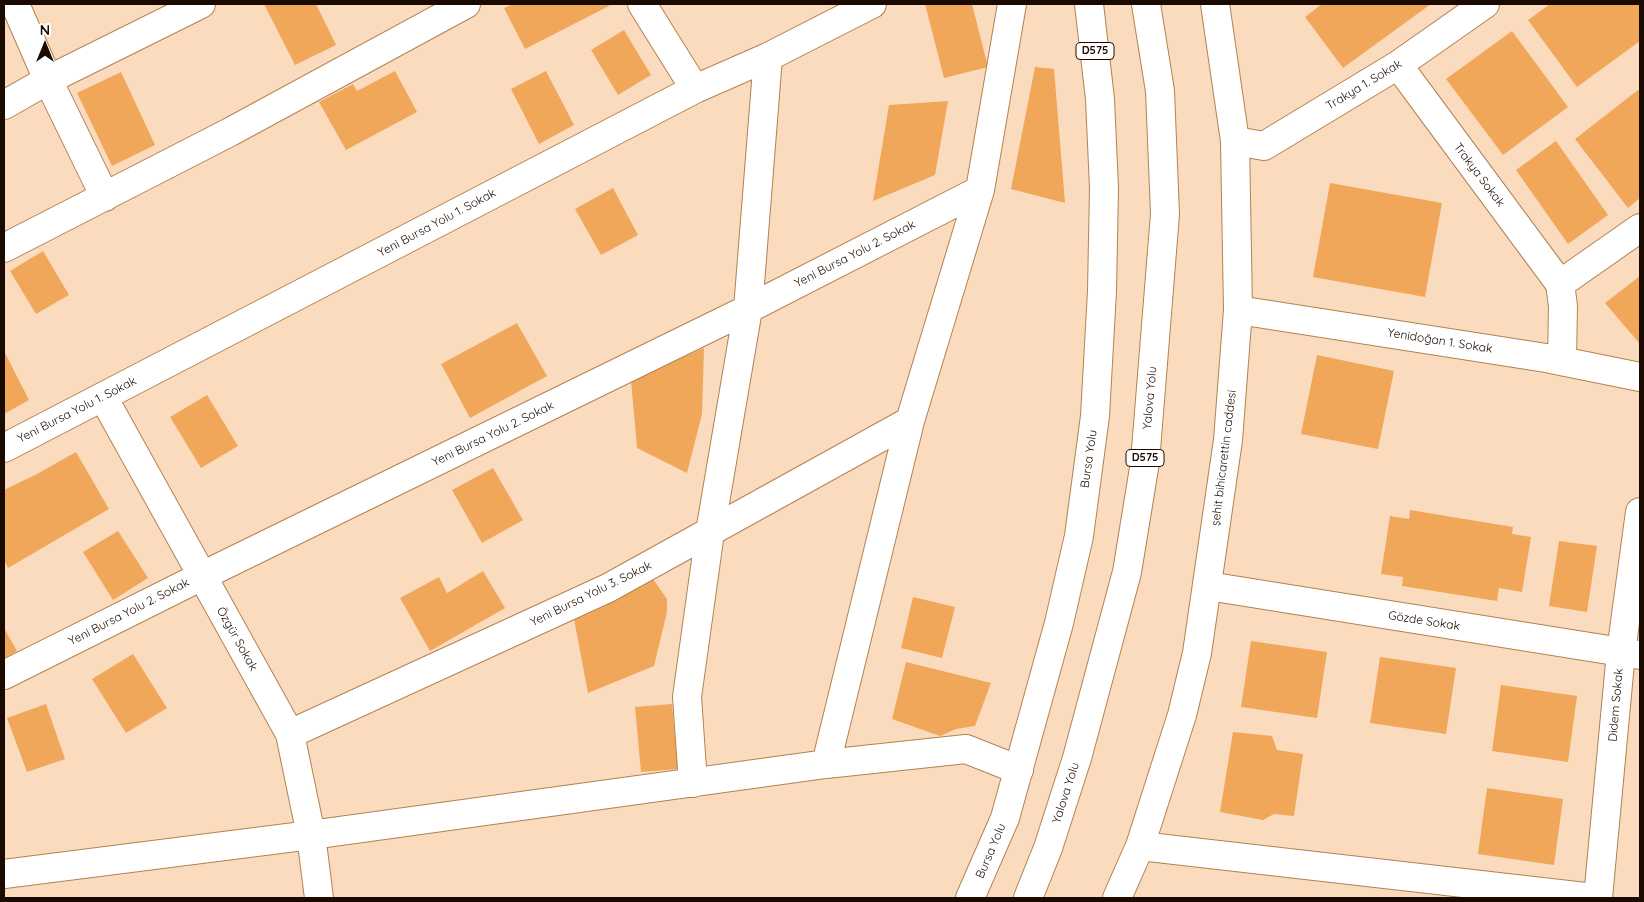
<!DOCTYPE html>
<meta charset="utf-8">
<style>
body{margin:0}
#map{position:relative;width:1644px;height:902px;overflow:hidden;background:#fbdbbd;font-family:Quicksand,sans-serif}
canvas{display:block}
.frame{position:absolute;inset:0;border:5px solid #1b0a00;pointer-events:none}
.north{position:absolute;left:20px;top:20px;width:50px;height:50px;-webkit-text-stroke:4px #fff;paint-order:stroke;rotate:0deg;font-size:14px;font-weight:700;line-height:20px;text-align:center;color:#1b0a00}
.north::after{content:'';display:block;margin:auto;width:18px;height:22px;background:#1b0a00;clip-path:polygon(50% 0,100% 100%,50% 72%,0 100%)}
</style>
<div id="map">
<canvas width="1644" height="902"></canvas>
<div class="frame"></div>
<div class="north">N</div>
</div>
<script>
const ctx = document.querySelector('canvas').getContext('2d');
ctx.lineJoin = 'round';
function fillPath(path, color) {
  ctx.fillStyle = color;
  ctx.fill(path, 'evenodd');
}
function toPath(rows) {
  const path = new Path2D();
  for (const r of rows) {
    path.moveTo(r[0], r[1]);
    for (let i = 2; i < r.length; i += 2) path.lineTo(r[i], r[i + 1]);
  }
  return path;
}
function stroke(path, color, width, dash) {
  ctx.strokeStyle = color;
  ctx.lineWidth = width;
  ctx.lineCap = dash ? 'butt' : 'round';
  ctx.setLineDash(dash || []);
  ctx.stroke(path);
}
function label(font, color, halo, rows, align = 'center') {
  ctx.font = font + ' Quicksand,sans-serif';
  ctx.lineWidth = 4;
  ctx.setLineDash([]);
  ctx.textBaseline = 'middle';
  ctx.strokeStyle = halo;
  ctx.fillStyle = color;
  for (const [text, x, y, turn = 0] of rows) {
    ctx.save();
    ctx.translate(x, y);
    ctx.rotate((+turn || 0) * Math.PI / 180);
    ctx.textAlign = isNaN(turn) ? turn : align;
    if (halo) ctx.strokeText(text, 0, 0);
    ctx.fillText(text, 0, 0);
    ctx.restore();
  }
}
fillPath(toPath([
 [264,4,316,4,336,45,295,65],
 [513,4,608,4,609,6,525,49,504,8],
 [925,4,972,4,988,67,944,78],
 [1322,4,1431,4,1343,68,1305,17],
 [1550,4,1640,4,1640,41,1577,87,1528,20],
 [624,30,651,75,618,95,591,50],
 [1512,31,1568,107,1503,155,1446,79],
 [1035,67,1054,69,1065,203,1011,189],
 [395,71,417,112,346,150,319,102,353,84,357,91],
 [546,71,574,125,539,144,511,89],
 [121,72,155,145,112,166,77,93],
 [1638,90,1640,93,1640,198,1628,208,1575,139],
 [948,101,935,175,873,201,889,105],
 [1556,141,1608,215,1568,244,1516,170],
 [1330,183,1442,203,1425,297,1313,277],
 [613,188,638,235,601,255,575,209],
 [43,251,69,295,36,314,10,271],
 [1640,276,1640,344,1605,303],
 [517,323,547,376,470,418,441,364],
 [704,348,702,414,687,473,637,448,631,380],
 [4,351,29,400,4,414],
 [1317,355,1394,371,1378,449,1301,434],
 [207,395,238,446,201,468,170,417],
 [76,452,109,509,8,568,4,560,4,490,37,474],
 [493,468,523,520,482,543,452,490],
 [1410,510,1513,527,1512,534,1531,537,1522,592,1499,588,1497,601,1402,586,1403,577,1381,574,1390,516,1409,519],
 [118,531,148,578,113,600,83,552],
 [1559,541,1597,546,1587,612,1549,606],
 [483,571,505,608,430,651,400,598,439,577,447,593],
 [653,579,667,599,667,612,654,666,588,693,574,619],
 [913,597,955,607,942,658,901,648],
 [4,628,17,651,4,659],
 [1251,641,1327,652,1317,718,1241,707],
 [133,654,167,708,126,733,92,679],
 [1380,657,1456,668,1446,734,1370,723],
 [906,662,991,683,975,726,956,729,940,736,892,719],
 [1501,685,1577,696,1568,762,1492,751],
 [46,704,65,759,27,772,7,718],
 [672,704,678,769,641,772,635,707],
 [1233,732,1272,736,1277,750,1303,754,1294,816,1274,814,1263,820,1220,812],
 [1487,788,1563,799,1554,865,1478,854]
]), '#f0a75a');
const minor = toPath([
 [15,4,48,80,105,197],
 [642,4,695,89],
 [1398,65,1560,284,1563,306,1562,361],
 [4,105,48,80,201,4],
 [1235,141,1264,146,1398,65,1485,4],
 [4,248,230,132,466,4],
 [1560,284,1640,228],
 [1238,310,1546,358,1640,377],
 [103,397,290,734,311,835,319,898],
 [4,448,695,89,768,57,872,4],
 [1208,586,1640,655],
 [4,675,202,576,748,309,980,190],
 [290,734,608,588,910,421],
 [826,764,910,421,980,190,1012,4],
 [693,783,687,697,710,532,748,309,768,57],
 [1140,846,1594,898],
 [4,874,311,835,826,764,966,749,1019,770],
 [1117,898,1140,846,1182,715,1197,653,1228,440,1238,310,1235,141,1215,4],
 [1598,898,1621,652,1640,512]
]);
const trunk = toPath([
 [970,898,1005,818,1059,623,1079,536,1095,416,1102,291,1104,188,1100,99,1089,4],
 [1028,898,1048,848,1077,758,1127,572,1145,462,1165,214,1160,91,1146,4]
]);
stroke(minor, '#b38251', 30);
stroke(trunk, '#b38251', 30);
stroke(minor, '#fff', 28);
stroke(trunk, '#fff', 28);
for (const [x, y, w] of [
 [1095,51,38],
 [1145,458,38]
]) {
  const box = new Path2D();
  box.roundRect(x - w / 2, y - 8.5, w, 17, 4);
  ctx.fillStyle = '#fff';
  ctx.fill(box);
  stroke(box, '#1b0a00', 1);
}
label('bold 11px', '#1b0a00', null, [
 ["D575",1095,51],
 ["D575",1145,458]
]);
label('12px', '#1b0a00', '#fff', [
 ["Trakya 1. Sokak",1364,85,-31],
 ["Trakya Sokak",1479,175,53],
 ["Yeni Bursa Yolu 1. Sokak",437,223,-28],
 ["Yeni Bursa Yolu 2. Sokak",855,254,-27],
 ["Yenidoğan 1. Sokak",1440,341,9],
 ["Yalova Yolu",1150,398,-85],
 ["Yeni Bursa Yolu 1. Sokak",77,410,-27],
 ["Yeni Bursa Yolu 2. Sokak",493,434,-26],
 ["şehit bihicarettin caddesi",1224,458,-83],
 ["Bursa Yolu",1089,459,-82],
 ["Yeni Bursa Yolu 3. Sokak",591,594,-26],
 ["Yeni Bursa Yolu 2. Sokak",129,612,-27],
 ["Gözde Sokak",1424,621,9],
 ["Özgür Sokak",237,639,61],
 ["Didem Sokak",1616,705,-85],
 ["Yalova Yolu",1066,793,-72],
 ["Bursa Yolu",991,851,-67]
]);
</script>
